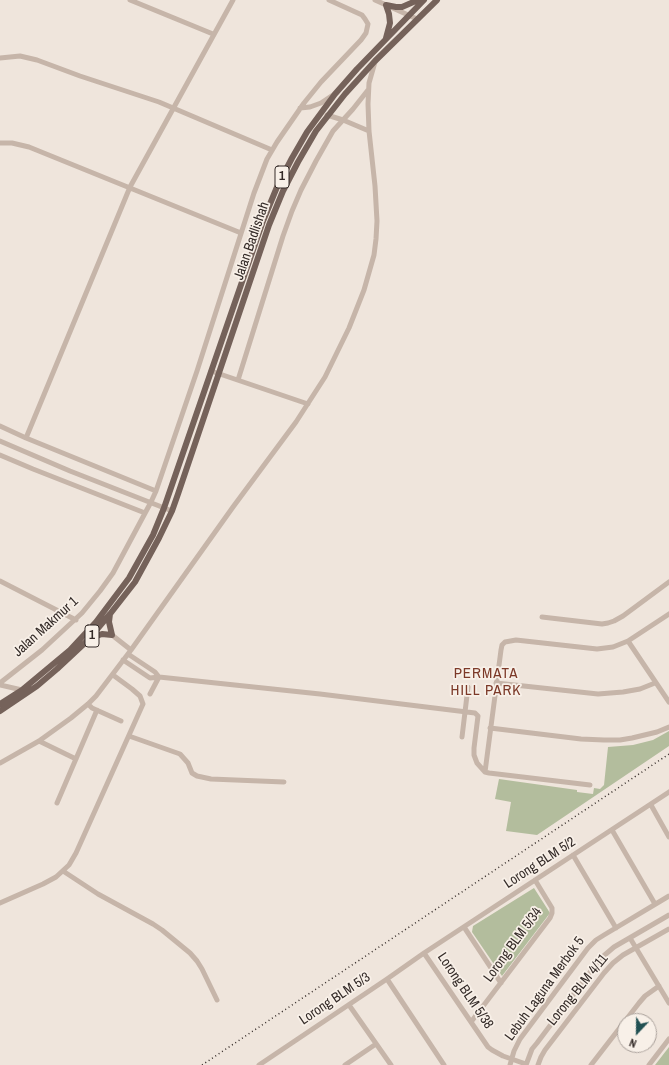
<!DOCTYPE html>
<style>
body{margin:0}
#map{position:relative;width:669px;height:1065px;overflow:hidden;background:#efe5dc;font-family:"Archivo Narrow",sans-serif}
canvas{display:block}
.north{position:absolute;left:617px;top:1013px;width:40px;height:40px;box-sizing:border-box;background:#f8f0e8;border:1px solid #aaa19b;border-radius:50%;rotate:202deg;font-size:11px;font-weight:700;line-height:16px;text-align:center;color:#342b28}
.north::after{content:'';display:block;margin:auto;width:14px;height:18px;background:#215052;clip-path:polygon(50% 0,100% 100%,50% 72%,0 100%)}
</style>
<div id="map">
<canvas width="669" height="1065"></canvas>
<div class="north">N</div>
</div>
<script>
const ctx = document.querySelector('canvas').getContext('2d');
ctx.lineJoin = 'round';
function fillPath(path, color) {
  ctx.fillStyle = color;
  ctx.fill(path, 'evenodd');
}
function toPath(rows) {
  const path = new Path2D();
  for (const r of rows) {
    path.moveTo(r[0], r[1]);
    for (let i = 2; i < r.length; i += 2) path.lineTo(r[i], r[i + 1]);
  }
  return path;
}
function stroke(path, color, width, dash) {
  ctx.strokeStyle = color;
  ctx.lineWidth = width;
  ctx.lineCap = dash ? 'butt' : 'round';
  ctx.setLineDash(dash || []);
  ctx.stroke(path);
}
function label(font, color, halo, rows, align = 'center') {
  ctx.font = font + ' "Archivo Narrow",sans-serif';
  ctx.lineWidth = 3.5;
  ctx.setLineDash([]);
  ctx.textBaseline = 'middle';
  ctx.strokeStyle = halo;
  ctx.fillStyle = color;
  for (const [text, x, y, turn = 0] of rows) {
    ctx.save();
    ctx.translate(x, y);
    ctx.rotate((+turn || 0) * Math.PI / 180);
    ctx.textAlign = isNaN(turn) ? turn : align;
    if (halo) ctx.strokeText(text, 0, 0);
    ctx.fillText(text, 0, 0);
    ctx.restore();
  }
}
fillPath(toPath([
 [669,731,669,746,537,835,506,831,511,802,495,799,499,779,577,790,577,792,593,794,594,788,600,789,604,785,608,747,633,745,653,740],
 [534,888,550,913,502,976,472,932,473,926],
 [669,1047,669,1065,655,1065]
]), '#b3bd9d');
stroke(toPath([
 [130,0,213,34],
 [375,0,417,19],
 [0,58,20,56,37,60,80,76,159,102,272,150],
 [300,108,310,107,321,103,333,95],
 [327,115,343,120,369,131],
 [0,143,12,143,29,147,241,233],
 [211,371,308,404],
 [238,380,283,236,292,211,301,190,316,161,333,131,353,109,368,90],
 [0,426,26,438,156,491],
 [26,438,130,187,233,0],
 [0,441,70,471,172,511],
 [0,455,33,469,145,513],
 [0,581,76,620],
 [542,617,602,624,608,623,614,621,623,616,669,582],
 [112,635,131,650],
 [628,641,669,702],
 [128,654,155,672,159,677],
 [123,660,150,678,159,677,320,694,475,713,478,716,474,748,474,755,477,763,485,772,489,773,590,785],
 [0,683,42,650,82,613,100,591,113,573,151,502,156,491,197,371,254,193,267,159,277,142,304,103,321,82,361,40,366,33,368,24,365,19,362,15,329,0],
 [496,683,598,694,623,692,640,689,655,683],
 [0,685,22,690],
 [150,694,159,677],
 [88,704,92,708,121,721],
 [490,728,581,739,604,740,620,740,632,738,657,732,669,727],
 [129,736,180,754,188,763,192,773,197,776,211,779,284,782],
 [462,737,468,687],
 [39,741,76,759],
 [0,763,39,741,71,718,88,704,96,696,131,650,233,507,296,422,325,377,349,328,364,290,374,255,376,239,377,221,375,186,369,131,368,104,369,83,375,62],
 [485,772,501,650,502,645,505,642,516,640,597,649,613,647,628,641,669,614],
 [57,803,97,710],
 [651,805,669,837],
 [612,830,655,904],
 [573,855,616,928],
 [63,871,98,894,153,924,162,930,190,953,197,961,202,969,217,1000],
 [0,903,43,884,56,877,69,865,76,853,143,704,140,696,132,689,113,675],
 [464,927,501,983],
 [630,938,669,1003],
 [424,953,488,1047,492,1050,503,1056,526,1064],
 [387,979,444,1065],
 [349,1005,391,1065],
 [471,1022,550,918,552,913,552,908,535,880],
 [259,1065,387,979,424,953,669,792],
 [345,1065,376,1044],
 [510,1065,514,1051,520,1039,588,948,596,940,604,935,669,896],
 [526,1065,532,1049,537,1043,600,959,614,947,669,915],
 [538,1065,541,1057,545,1050,604,973,613,963,623,955,669,929],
 [591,1065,639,1003,645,996,659,986],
 [649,1065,669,1039]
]), '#c6b5a9', 5);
stroke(toPath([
 [386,5,396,7,402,7,418,0],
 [386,38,390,23,389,14,386,5],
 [91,638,102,634,112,635,109,622,110,614],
 [0,704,22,690,70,650,96,622,129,578,153,535,164,508,263,221,277,187,292,158,307,132,335,94,357,69,424,0],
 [0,711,37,686,57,669,87,641,110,614,135,582,159,538,172,511,178,494,269,225,283,191,298,162,316,131,345,94,375,61,437,0]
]), '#75625a', 6);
stroke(toPath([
 [202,1065,669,754]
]), '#342b28', 1.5, [1, 3]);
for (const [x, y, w] of [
 [282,177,14],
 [92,636,14]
]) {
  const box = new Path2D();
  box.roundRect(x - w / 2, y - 11, w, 22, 3);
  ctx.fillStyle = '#f8f0e8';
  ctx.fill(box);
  stroke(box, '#342b28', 1);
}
label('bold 13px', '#342b28', null, [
 ["1",282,177],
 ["1",92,636]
]);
label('14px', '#342b28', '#f8f0e8', [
 ["Jalan Badlishah",252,241,-71],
 ["Jalan Makmur 1",46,627,-42],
 ["Lorong BLM 5/2",540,863,-33],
 ["Lorong BLM 5/34",513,945,-54],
 ["Lebuh Laguna Merbok 5",545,989,-54],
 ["Lorong BLM 4/11",578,990,-51],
 ["Lorong BLM 5/38",465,991,56],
 ["Lorong BLM 5/3",335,999,-34]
]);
ctx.letterSpacing = '1px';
label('15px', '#7c3928', '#f8f0e8', [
 ["PERMATA",486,674],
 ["HILL PARK",486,691]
]);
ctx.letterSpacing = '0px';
</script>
